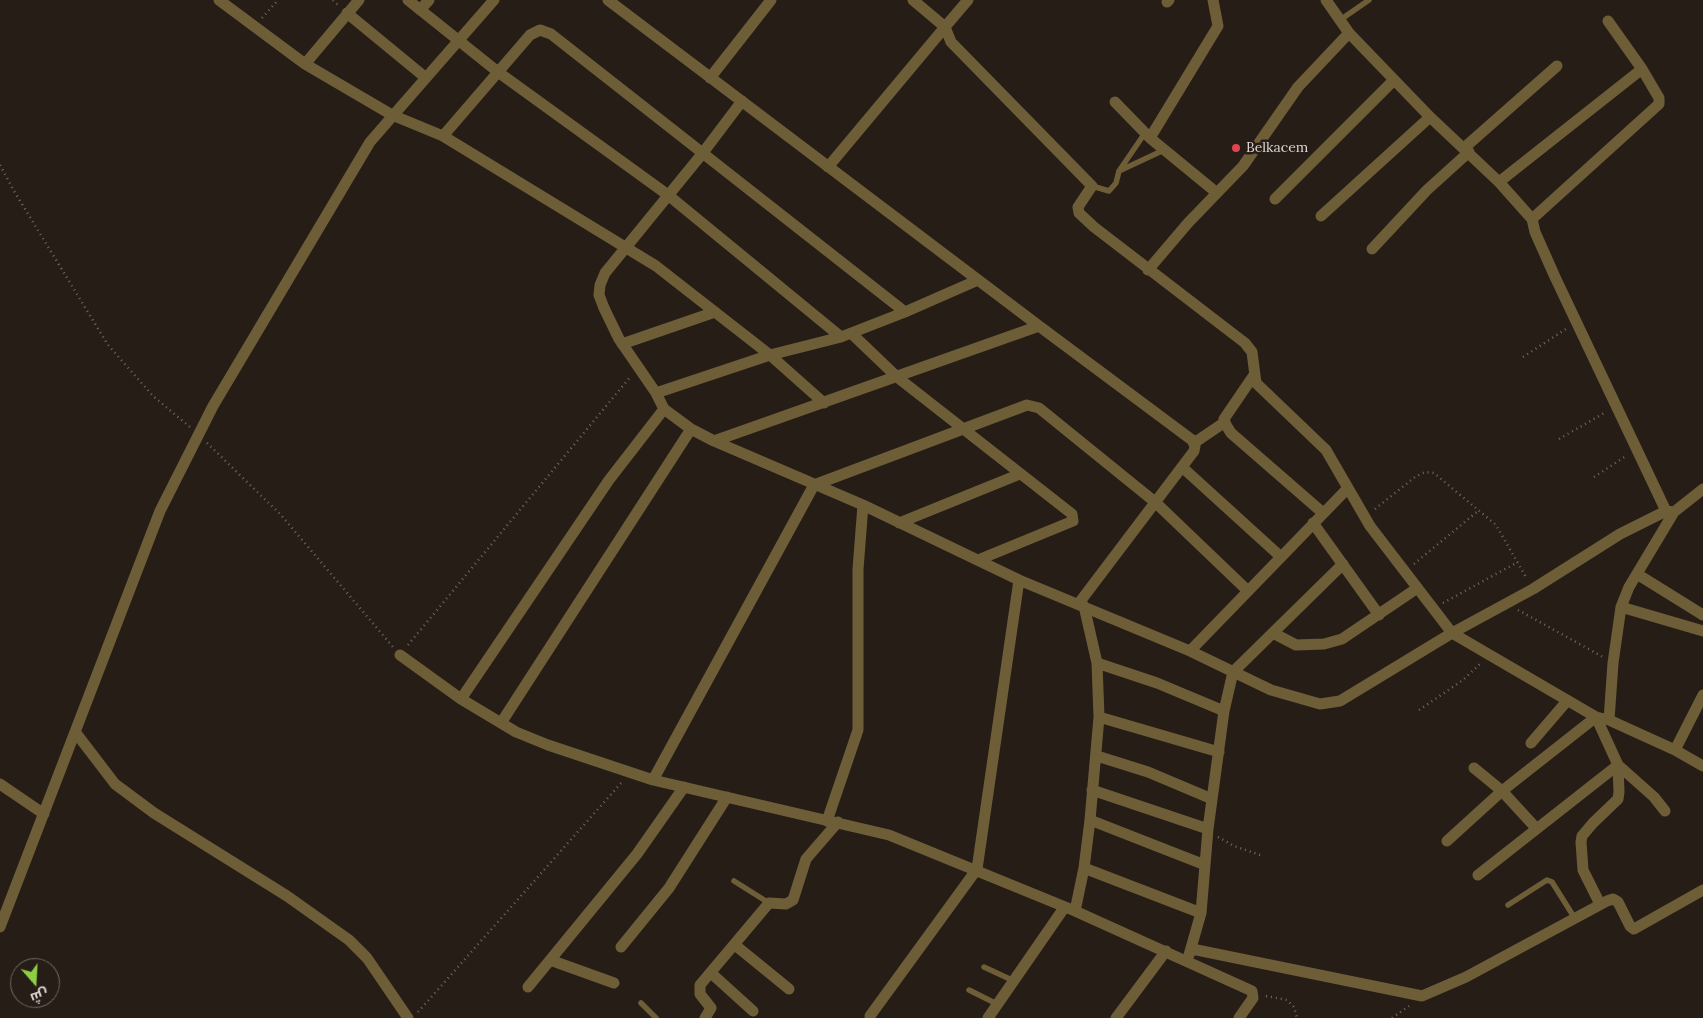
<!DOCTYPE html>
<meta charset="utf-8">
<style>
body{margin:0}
#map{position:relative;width:1703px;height:1018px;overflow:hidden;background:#271d17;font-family:Lora,Cairo,serif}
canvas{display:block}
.north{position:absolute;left:10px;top:958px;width:50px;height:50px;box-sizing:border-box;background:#271d17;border:1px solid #716863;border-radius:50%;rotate:161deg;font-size:14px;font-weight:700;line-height:20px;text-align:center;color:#dfd8d4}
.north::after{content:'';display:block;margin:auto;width:18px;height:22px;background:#8cce45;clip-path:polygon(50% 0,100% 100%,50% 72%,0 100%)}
</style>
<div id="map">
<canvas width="1703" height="1018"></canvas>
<div class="north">ش</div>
</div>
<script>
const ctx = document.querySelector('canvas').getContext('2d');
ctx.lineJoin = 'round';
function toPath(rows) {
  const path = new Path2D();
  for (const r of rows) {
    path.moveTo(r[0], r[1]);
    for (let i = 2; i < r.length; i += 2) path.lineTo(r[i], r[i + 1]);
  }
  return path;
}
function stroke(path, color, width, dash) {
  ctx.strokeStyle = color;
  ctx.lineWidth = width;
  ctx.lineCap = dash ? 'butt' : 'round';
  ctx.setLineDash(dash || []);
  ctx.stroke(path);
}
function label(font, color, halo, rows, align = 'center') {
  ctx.font = font + ' Lora,serif';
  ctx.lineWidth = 5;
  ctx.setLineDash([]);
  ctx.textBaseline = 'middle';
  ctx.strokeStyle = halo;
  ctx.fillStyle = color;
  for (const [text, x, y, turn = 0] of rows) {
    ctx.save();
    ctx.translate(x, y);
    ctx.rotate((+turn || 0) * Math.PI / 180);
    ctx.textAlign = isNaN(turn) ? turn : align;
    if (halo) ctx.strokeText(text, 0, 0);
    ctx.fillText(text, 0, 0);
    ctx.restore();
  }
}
stroke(toPath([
 [333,0,339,6],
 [262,18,278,0],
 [0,165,14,191,108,345,153,396,190,427],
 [1523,357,1566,329],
 [1559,439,1606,412],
 [207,443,281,515,393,647],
 [1594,477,1626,456],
 [1375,509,1415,477,1425,472,1434,473,1496,525,1527,579],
 [1414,564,1478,511],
 [1443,603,1518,562],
 [1518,610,1603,657],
 [408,645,631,376],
 [1419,710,1463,680,1481,663],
 [1218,837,1234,846,1263,856],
 [1266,996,1287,1000,1294,1007,1297,1018],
 [418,1012,622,782],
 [1392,1018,1409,1006]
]), '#726964', 2.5, [1, 4]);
stroke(toPath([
 [1340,20,1369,0],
 [1119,171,1164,150],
 [1092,186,1109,191,1116,183,1119,171,1145,133],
 [734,881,769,903],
 [1508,905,1547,880,1552,882,1574,917],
 [984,967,1014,981],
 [969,990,997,1004],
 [641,1003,656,1018]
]), '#6e5e37', 5.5);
stroke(toPath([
 [219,0,305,64,392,115,443,136,656,266,770,355,824,403],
 [408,0,498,72,668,195,841,337],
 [608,0,1039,326,714,441],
 [913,0,945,27,968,0],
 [1326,0,1349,33,1430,117,1499,182,1532,219,1535,232,1555,277,1666,511],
 [1167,2,1169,0],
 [420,10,429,0],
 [347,13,426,78],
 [305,64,359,0],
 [710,78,771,0],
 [742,101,702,154,605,273,600,285,599,295,604,308,619,339,656,393,664,409,691,429,714,441,863,505,1019,580,1190,651,1271,690,1320,704,1340,701,1452,633,1533,589,1620,534,1666,511,1674,512,1703,489],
 [1115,102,1150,138,1217,193],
 [443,136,530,35,540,30,551,34,905,312],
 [1150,138,1218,26,1213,0],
 [1464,148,1557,66],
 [828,167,945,27,951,42,1092,186,1078,207,1079,213,1094,227,1245,343,1252,352,1256,383,1326,450,1370,526,1452,633,1596,717,1609,720,1675,750,1703,766],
 [1499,182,1642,69],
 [1275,199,1394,80],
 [1321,216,1430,117],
 [1532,219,1659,104,1659,98,1642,69,1608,21],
 [1372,249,1427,190,1469,152],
 [1148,270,1188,223,1243,166,1298,87,1349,33],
 [1039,326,1192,440,1195,446,1194,451,1079,603],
 [851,333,897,377,1072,514,1073,521,978,560],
 [622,344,715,312],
 [1254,375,1224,419,1226,425,1231,433,1323,513],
 [656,393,770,355,841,337,905,312,978,280],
 [1194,443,1225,422],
 [1182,467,1281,557],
 [899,523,1020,474],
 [1313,523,1379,615],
 [1637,574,1703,615],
 [1621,607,1703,631],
 [1273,633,1296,645,1324,644,1342,639,1416,589],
 [1190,651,1348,488],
 [400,655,461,699,516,732,548,745,653,780,889,835,1075,911,1252,991,1253,998,1239,1018],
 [1097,663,1157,683,1224,711],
 [461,699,609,480,664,409],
 [1099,717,1219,752],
 [1609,720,1613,663,1621,607,1629,587,1674,512],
 [501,723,691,429],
 [76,733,115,784,154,813,287,896,349,940,367,958,408,1018],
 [1531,743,1567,701],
 [1675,750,1703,695],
 [1097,756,1148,772,1212,799],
 [1474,768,1502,791,1536,828],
 [653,780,814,485,1027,405,1039,408,1155,502,1248,591],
 [0,784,44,814],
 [1092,790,1208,829],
 [1090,820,1205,865],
 [827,821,858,730,858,569,863,505],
 [1447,841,1502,791,1596,717,1618,765,1619,792,1618,799,1593,823,1582,836,1581,842,1583,870,1600,904],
 [1084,868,1201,913],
 [1478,875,1618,765,1654,797,1665,811],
 [1075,911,1084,868,1090,820,1099,717,1097,663,1084,606],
 [0,927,160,511,213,406,370,142,494,0],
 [735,945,789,989],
 [621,947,669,888,727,797],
 [1192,949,1422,996,1466,977,1607,901,1613,899,1618,902,1630,926,1634,929,1703,890],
 [1189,955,1201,913,1208,829,1224,711,1233,672,1343,564],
 [550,960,614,983],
 [711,973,753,1011],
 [528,987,637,854,684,787],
 [870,1016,977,869,1019,580],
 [705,1018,711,1008,700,994,700,985,769,903,786,904,793,900,806,859,838,822],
 [988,1018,1064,908],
 [1116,1018,1166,951]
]), '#6e5e37', 11);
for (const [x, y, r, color] of [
 [1236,148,5,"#e0444e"]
]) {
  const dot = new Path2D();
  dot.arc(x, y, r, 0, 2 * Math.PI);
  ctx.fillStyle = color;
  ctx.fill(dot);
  stroke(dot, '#271d17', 2);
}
label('14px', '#dfd8d4', '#271d17', [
 ["Belkacem",1246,148]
], 'left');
</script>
